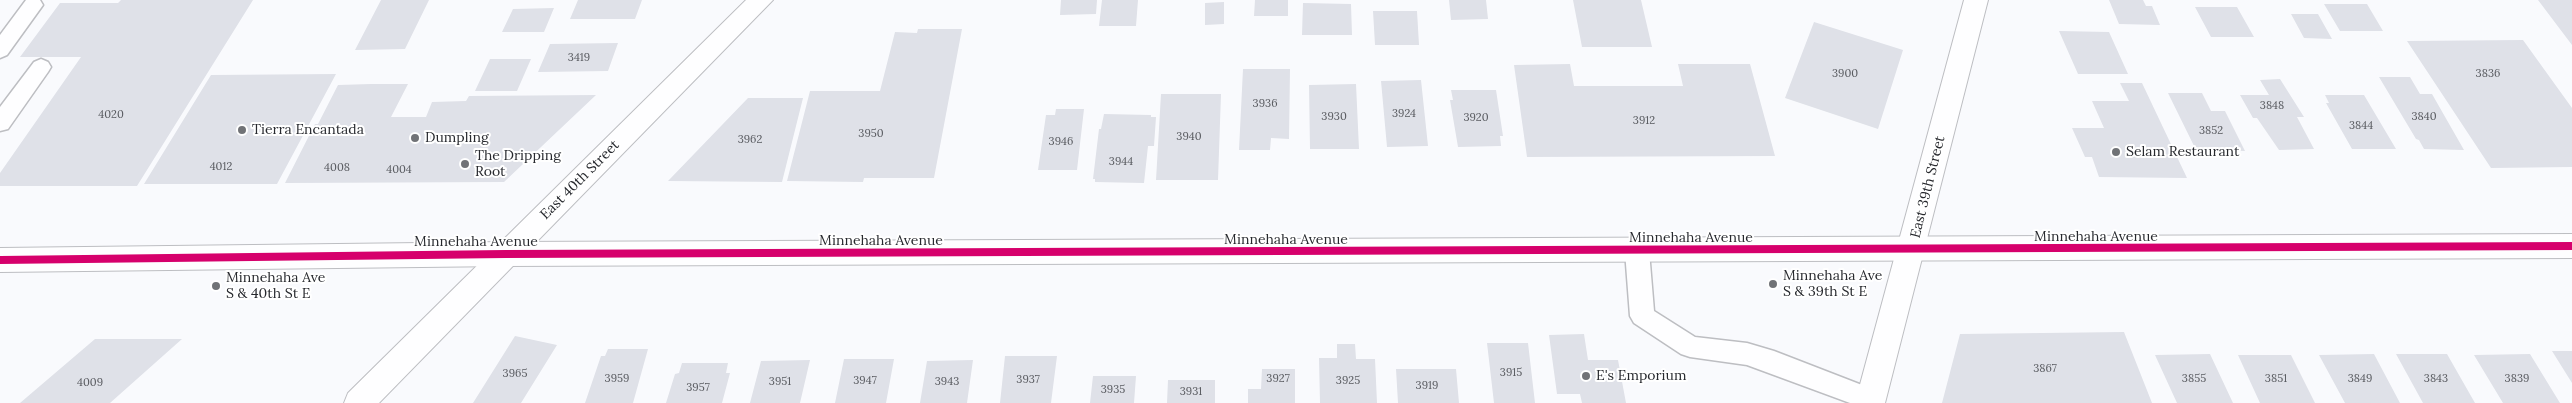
<!DOCTYPE html>
<style>
body{margin:0}
canvas{display:block;background:#f9fafd}
</style>
<canvas width="2572" height="403"></canvas>
<script>
const ctx = document.querySelector('canvas').getContext('2d');
ctx.lineJoin = 'round';
function fillPath(path, color) {
  ctx.fillStyle = color;
  ctx.fill(path, 'evenodd');
}
function toPath(rows) {
  const path = new Path2D();
  for (const r of rows) {
    path.moveTo(r[0], r[1]);
    for (let i = 2; i < r.length; i += 2) path.lineTo(r[i], r[i + 1]);
  }
  return path;
}
function stroke(path, color, width, dash) {
  ctx.strokeStyle = color;
  ctx.lineWidth = width;
  ctx.lineCap = dash ? 'butt' : 'round';
  ctx.setLineDash(dash || []);
  ctx.stroke(path);
}
function label(font, color, halo, rows, align = 'center') {
  ctx.font = font + ' Lora,serif';
  ctx.lineWidth = 4;
  ctx.setLineDash([]);
  ctx.textBaseline = 'middle';
  ctx.strokeStyle = halo;
  ctx.fillStyle = color;
  for (const [text, x, y, turn = 0] of rows) {
    ctx.save();
    ctx.translate(x, y);
    ctx.rotate((+turn || 0) * Math.PI / 180);
    ctx.textAlign = isNaN(turn) ? turn : align;
    if (halo) ctx.strokeText(text, 0, 0);
    ctx.fillText(text, 0, 0);
    ctx.restore();
  }
}
fillPath(toPath([
 [121,0,253,0,137,186,0,186,0,173,81,57,20,57,60,3,118,3],
 [381,0,429,0,405,49,355,50],
 [578,0,642,0,635,19,570,19],
 [1061,0,1097,0,1096,14,1060,15],
 [1102,0,1138,0,1136,26,1099,26],
 [1255,0,1288,0,1288,16,1254,16],
 [1449,0,1486,0,1488,19,1451,20],
 [1573,0,1641,0,1652,47,1582,47],
 [2109,0,2143,0,2146,6,2152,6,2160,25,2119,24],
 [2538,0,2572,0,2572,45],
 [1224,2,1224,24,1205,25,1205,3],
 [1303,3,1351,4,1352,35,1302,35],
 [2324,4,2367,4,2383,31,2340,31],
 [2195,7,2237,7,2254,37,2211,37],
 [554,8,544,32,502,32,513,9],
 [1373,11,1417,11,1419,45,1375,45],
 [2291,14,2318,14,2332,39,2304,38],
 [1814,22,1903,50,1878,129,1785,98],
 [918,29,962,29,934,178,864,178,863,182,787,181,810,91,880,91,895,32,917,33],
 [2059,31,2109,32,2128,74,2078,74],
 [2523,40,2572,108,2572,167,2491,168,2407,41],
 [618,43,608,71,538,72,550,44],
 [490,59,531,59,517,91,475,91],
 [1570,64,1574,86,1683,86,1678,64,1750,64,1775,156,1527,157,1514,65],
 [1243,69,1290,69,1289,139,1271,138,1270,150,1239,150],
 [336,74,277,184,144,184,211,75],
 [2379,77,2410,77,2420,94,2432,94,2464,150,2424,149,2419,140,2416,139],
 [2280,79,2304,117,2297,117,2314,149,2279,150,2257,118,2253,118,2240,95,2269,95,2260,80],
 [1421,80,1428,146,1387,147,1381,81],
 [2120,83,2142,83,2187,178,2099,177,2092,157,2085,157,2072,128,2104,128,2092,101,2129,101],
 [371,84,408,84,391,117,426,117,432,102,466,101,469,96,596,95,504,182,285,183,315,124,318,124,338,85],
 [1356,84,1359,149,1310,149,1309,85],
 [1451,90,1496,90,1503,136,1500,136,1501,146,1458,147,1450,100,1453,100],
 [2168,93,2202,93,2211,111,2225,111,2245,151,2196,150],
 [1161,94,1221,94,1218,180,1156,180],
 [2325,95,2364,95,2396,149,2352,149,2326,103,2329,103],
 [748,98,803,98,782,182,668,181],
 [1056,109,1084,109,1077,170,1038,170,1046,115,1055,115],
 [1104,114,1151,115,1151,117,1156,117,1154,146,1148,146,1144,183,1095,182,1095,179,1093,179,1099,129,1101,129],
 [2124,332,2152,403,1942,403,1960,334],
 [1584,334,1588,360,1618,360,1626,403,1582,403,1580,394,1557,394,1549,335],
 [515,336,557,345,521,403,473,403],
 [95,339,182,339,110,403,20,403],
 [1487,343,1528,343,1535,403,1494,403],
 [1337,344,1355,344,1356,359,1375,359,1377,403,1320,403,1319,358,1337,358],
 [608,349,648,349,633,403,585,403,601,356,605,356],
 [2552,351,2572,351,2572,383],
 [2210,354,2233,403,2177,403,2155,355],
 [2374,354,2400,403,2345,403,2319,355],
 [2396,354,2447,354,2475,403,2423,403],
 [2530,354,2560,403,2503,403,2474,355],
 [2238,355,2291,355,2315,403,2260,403],
 [1005,356,1057,356,1051,403,1000,403],
 [844,359,894,359,886,403,835,403],
 [810,360,800,403,750,403,761,361],
 [973,360,967,403,920,403,927,361],
 [682,363,728,363,726,373,730,373,722,403,666,403,675,374,679,373],
 [1262,369,1295,369,1295,403,1248,403,1248,389,1261,389],
 [1396,369,1456,369,1459,403,1398,403],
 [1093,376,1136,376,1134,403,1090,403],
 [1168,380,1215,380,1215,403,1167,403]
]), '#dfe1e8');
const service = toPath([
 [26,0,40,0,43,5,7,55,0,58,0,35,26,0],
 [41,59,48,62,51,67,48,72,8,129,0,131,0,107,34,62,41,59],
 [1637,242,1645,244,1649,251,1654,311,1695,337,1747,343,1774,351,1880,392,1883,400,1882,403,1850,403,1747,365,1690,357,1681,354,1634,323,1630,316,1625,251,1629,244,1637,242]
]);
const minor = toPath([
 [746,0,773,0,379,403,344,403,348,393,746,0],
 [1964,0,1988,0,1885,403,1855,403,1964,0]
]);
const secondary = toPath([
 [2572,234,2572,258,506,266,0,272,0,248,506,242,2572,234]
]);
stroke(service, '#bdbec2', 3);
stroke(minor, '#bdbec2', 2);
stroke(secondary, '#bdbec2', 2);
fillPath(service, '#fefeff');
fillPath(minor, '#fefeff');
fillPath(secondary, '#fefeff');
stroke(toPath([
 [0,260,506,254,2572,246]
]), '#d6006c', 8);
for (const [x, y, r, color] of [
 [242,130,5,"#707276"],
 [415,138,5,"#707276"],
 [2116,152,5,"#707276"],
 [465,164,5,"#707276"],
 [1773,284,5,"#707276"],
 [216,286,5,"#707276"],
 [1586,376,5,"#707276"]
]) {
  const dot = new Path2D();
  dot.arc(x, y, r, 0, 2 * Math.PI);
  ctx.fillStyle = color;
  ctx.fill(dot);
  stroke(dot, '#fff', 2);
}
label('11px', '#595b60', null, [
 ["3419",579,58],
 ["3900",1845,74],
 ["3836",2488,74],
 ["3936",1265,104],
 ["3848",2272,106],
 ["3924",1404,114],
 ["4020",111,115],
 ["3930",1334,117],
 ["3840",2424,117],
 ["3920",1476,118],
 ["3912",1644,121],
 ["3844",2361,126],
 ["3852",2211,131],
 ["3950",871,134],
 ["3940",1189,137],
 ["3962",750,140],
 ["3946",1061,142],
 ["3944",1121,162],
 ["4012",221,167],
 ["4008",337,168],
 ["4004",399,170],
 ["3867",2045,369],
 ["3915",1511,373],
 ["3965",515,374],
 ["3959",617,379],
 ["3927",1278,379],
 ["3855",2194,379],
 ["3851",2276,379],
 ["3849",2360,379],
 ["3843",2436,379],
 ["3839",2517,379],
 ["3937",1028,380],
 ["3947",865,381],
 ["3925",1348,381],
 ["3951",780,382],
 ["3943",947,382],
 ["4009",90,383],
 ["3919",1427,386],
 ["3957",698,388],
 ["3935",1113,390],
 ["3931",1191,392]
]);
label('14px', '#27292e', '#fff', [
 ["Tierra Encantada",252,130],
 ["Dumpling",425,138],
 ["Selam Restaurant",2126,152],
 ["The Dripping",475,156],
 ["Root",475,172],
 ["Minnehaha Ave",1783,276],
 ["S & 39th St E",1783,292],
 ["Minnehaha Ave",226,278],
 ["S & 40th St E",226,294],
 ["E's Emporium",1596,376]
], 'left');
label('14px', '#27292e', '#fff', [
 ["East 40th Street",580,180,-45],
 ["East 39th Street",1928,187,-76],
 ["Minnehaha Avenue",2096,237],
 ["Minnehaha Avenue",1691,238],
 ["Minnehaha Avenue",1286,240],
 ["Minnehaha Avenue",881,241],
 ["Minnehaha Avenue",476,242]
]);
</script>
